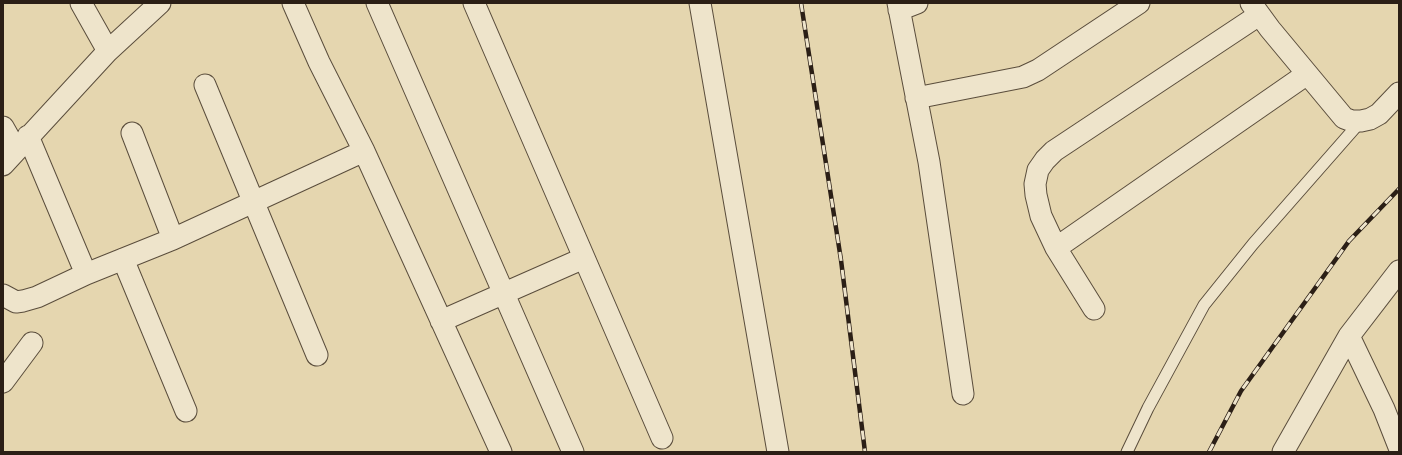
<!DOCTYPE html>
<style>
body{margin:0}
#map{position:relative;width:1402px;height:455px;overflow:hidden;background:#e5d6af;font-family:"IM FELL French Canon",serif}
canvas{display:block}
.frame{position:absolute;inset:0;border:4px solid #2b1f16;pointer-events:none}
</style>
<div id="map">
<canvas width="1402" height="455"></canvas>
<div class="frame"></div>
</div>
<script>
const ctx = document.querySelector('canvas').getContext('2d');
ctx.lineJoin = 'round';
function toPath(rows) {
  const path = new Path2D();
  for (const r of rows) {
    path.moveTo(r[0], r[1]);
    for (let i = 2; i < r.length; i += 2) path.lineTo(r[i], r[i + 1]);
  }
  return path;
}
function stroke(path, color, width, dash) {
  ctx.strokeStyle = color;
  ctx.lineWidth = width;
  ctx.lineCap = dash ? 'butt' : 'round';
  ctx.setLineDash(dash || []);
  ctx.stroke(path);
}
const lane = toPath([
 [1127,452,1148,408,1204,305,1253,244,1361,121]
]);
const street = toPath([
 [81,3,108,51],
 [293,3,319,62,364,151,501,452],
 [377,3,573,452],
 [474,3,662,438],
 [700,3,778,452],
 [898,3,929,162,963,394],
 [1251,3,1270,29,1344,118,1352,121,1361,121,1370,119,1379,114,1399,93],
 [899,10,917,3],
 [205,85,317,355],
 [916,98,1023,77,1038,70,1139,3],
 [3,127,16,150],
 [132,133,173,239],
 [28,136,86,274],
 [3,165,108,51,160,3],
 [1056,248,1307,74],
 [123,259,186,411],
 [3,295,16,302,23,301,37,297,86,274,173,239,364,151],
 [1094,309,1056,248,1041,216,1036,195,1035,184,1038,170,1045,160,1054,151,1259,15],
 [441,321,584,258],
 [1349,336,1384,409,1399,447],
 [3,382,32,343],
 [1283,452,1349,336,1399,271]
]);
stroke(lane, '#5a4d3c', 13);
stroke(street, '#5a4d3c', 23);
stroke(lane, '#eee4cb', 11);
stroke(street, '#eee4cb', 21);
const rail = toPath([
 [801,3,841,260,865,452],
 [1209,452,1241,391,1349,241,1399,189]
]);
stroke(rail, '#2b1f16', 4.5);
stroke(rail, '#eee4cb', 3, [9]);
</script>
